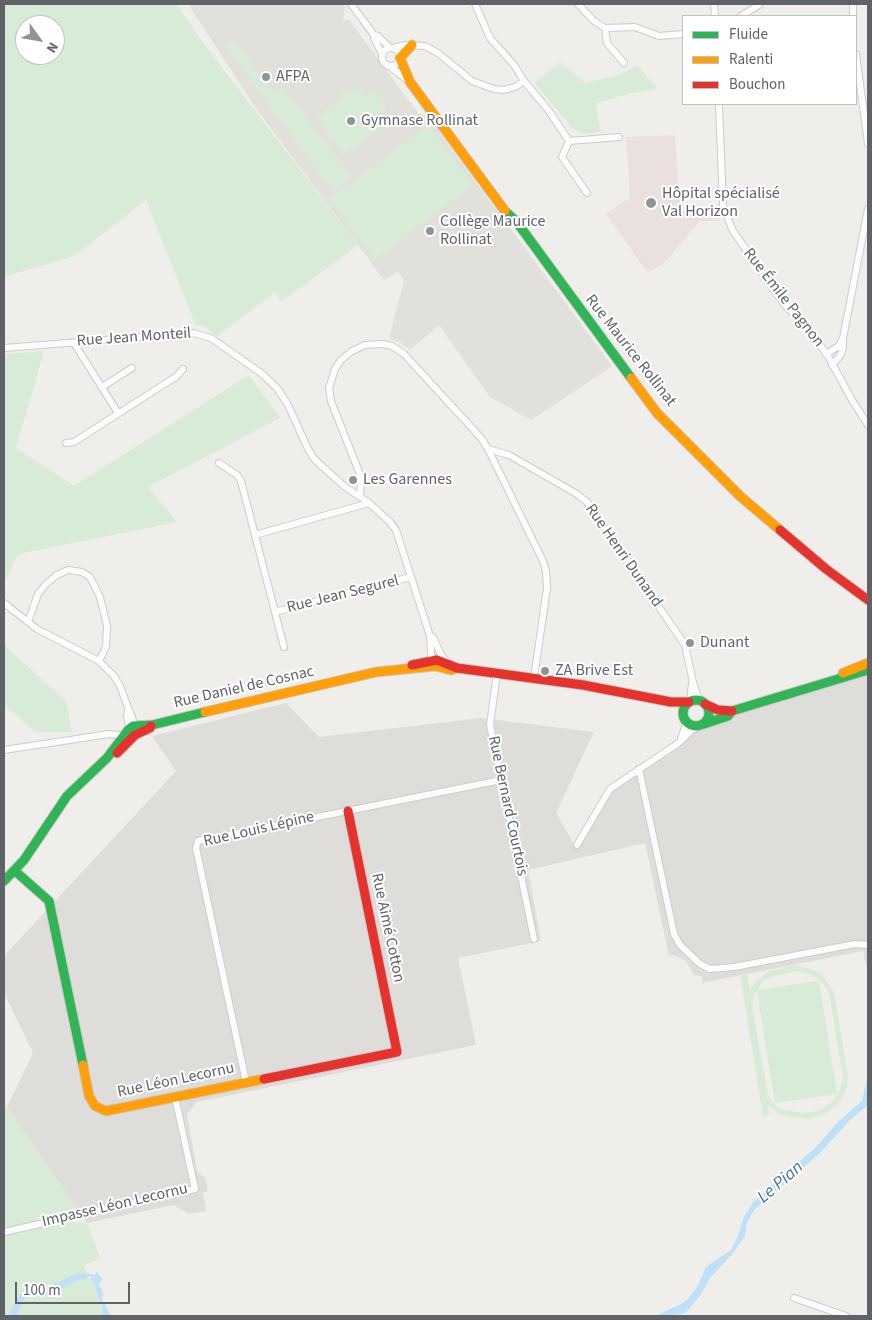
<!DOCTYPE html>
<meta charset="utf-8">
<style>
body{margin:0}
#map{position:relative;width:872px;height:1320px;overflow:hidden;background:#efeeea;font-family:"Source Sans 3",sans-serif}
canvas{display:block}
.frame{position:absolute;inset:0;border:5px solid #5f6368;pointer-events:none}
.legend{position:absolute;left:682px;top:15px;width:175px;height:90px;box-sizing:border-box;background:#fff;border:1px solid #bfc1c3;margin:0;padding:6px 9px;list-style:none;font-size:15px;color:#5f6368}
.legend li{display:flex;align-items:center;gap:10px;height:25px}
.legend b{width:25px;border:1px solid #bfc1c3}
.north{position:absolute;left:15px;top:15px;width:50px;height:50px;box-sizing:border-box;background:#fff;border:1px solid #bfc1c3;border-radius:50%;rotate:122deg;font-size:14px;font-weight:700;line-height:20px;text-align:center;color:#5f6368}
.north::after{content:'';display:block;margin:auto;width:18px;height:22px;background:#919496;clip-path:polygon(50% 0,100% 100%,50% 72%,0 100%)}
.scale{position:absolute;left:15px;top:1282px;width:115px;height:22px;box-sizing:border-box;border:2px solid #5f6368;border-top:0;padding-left:6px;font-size:15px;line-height:18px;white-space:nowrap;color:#5f6368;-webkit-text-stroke:4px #fff;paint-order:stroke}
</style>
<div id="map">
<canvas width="872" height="1320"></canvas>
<div class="frame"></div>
<ul class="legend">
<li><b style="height:6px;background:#30b455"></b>Fluide</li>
<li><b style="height:6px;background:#ff9f0a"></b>Ralenti</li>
<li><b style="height:6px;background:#e5322d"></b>Bouchon</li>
</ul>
<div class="north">N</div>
<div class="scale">100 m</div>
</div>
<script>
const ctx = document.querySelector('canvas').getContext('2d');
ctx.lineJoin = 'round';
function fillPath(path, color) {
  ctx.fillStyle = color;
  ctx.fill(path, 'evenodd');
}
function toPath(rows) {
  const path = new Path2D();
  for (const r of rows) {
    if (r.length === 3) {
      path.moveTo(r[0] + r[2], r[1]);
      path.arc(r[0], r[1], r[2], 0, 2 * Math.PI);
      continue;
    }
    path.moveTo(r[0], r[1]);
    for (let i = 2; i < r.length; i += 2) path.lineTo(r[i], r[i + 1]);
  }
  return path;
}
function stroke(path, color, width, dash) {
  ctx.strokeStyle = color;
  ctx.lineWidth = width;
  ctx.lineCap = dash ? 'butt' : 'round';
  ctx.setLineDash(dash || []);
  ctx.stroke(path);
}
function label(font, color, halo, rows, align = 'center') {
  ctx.font = font + ' "Source Sans 3",sans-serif';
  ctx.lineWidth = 4;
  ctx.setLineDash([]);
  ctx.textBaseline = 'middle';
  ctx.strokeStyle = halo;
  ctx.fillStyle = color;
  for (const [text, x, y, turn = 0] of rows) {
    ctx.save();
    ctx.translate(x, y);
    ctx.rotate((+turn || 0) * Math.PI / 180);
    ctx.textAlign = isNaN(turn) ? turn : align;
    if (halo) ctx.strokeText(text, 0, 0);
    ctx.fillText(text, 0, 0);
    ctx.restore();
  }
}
fillPath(toPath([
 [868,663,868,975,863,951,702,983,702,976,694,975,686,961,673,955,669,956,645,843,528,870,541,941,458,958,476,1045,197,1102,187,1114,197,1171,206,1179,207,1186,208,1191,203,1192,206,1211,189,1214,174,1205,87,1223,7,1107,33,1053,4,993,4,956,176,771,152,736,286,703,319,737,481,718,594,732,556,813,574,844,606,789,700,727]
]), '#dfddda');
fillPath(toPath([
 [188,4,343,4,345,6,343,20,349,20,418,113,428,117,612,366,531,420,490,397,439,325,410,350,399,342,389,338,404,281,398,271,384,280,255,107]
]), '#e2e0da');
fillPath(toPath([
 [675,135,680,210,717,209,719,221,700,221,665,262,648,273,606,214,630,198,626,137]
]), '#eae0de');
fillPath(toPath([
 [4,4,176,4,207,48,358,245,281,302,275,292,217,336,204,326,196,326,146,200,74,256,4,277],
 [25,25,55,25,55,55,25,55],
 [234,40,274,94,283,88,351,176,333,192,226,46],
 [560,62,585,83,620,75,637,65,658,89,632,93,596,103,600,132,582,134,572,128,535,83],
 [357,87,365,97,374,90,387,107,378,114,385,124,344,155,317,117,343,98,341,94,344,92,348,94],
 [428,125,473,185,375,260,330,199],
 [44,351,16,448,74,486,249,375,280,418,148,487,177,522,18,554,4,583,4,354],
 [4,645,66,701,72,732,36,732,4,705],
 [795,965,814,970,822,975,832,989,835,998,848,1077,847,1087,840,1102,827,1113,809,1119,783,1116,768,1106,769,1115,763,1116,740,975,747,974,750,990,755,982,768,972],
 [795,971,812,975,819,979,827,989,830,998,843,1078,839,1092,831,1103,817,1111,801,1113,781,1109,775,1105,768,1095,752,1007,753,999,757,991,775,1103,837,1094,819,981,757,990,764,981,771,977],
 [7,1107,77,1208,33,1218,87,1223,100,1258,84,1266,90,1279,93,1281,103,1310,101,1316,4,1316,4,1109]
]), '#d8ebd6');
fillPath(toPath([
 [868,1074,868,1105,851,1119,821,1152,754,1210,747,1223,745,1236,733,1253,710,1278,702,1293,689,1309,685,1313,671,1316,657,1316,659,1314,681,1304,688,1299,697,1287,706,1267,731,1250,737,1238,744,1217,754,1201,815,1148,838,1122,862,1101],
 [97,1272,102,1279,99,1285,103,1292,102,1299,111,1316,101,1316,103,1309,93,1281,90,1279],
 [86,1273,87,1279,78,1280,62,1288,48,1298,44,1292,38,1289,34,1290,23,1300,17,1316,7,1316,14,1306,16,1299,31,1285,42,1283,50,1287,72,1275]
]), '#bfe0f9');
stroke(toPath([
 [84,1275,90,1275,95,1277]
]), '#bfe0f9', 2.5);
const street = toPath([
 [351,4,374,35,374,38,382,54],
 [578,4,594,21,605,28,635,27,659,36,683,34],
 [714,4,715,16],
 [741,16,759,5],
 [853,16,853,4],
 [605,28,607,43,624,63],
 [374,35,378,36,390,48],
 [391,57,9],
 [393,48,405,45,425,46,438,53,472,81,494,89,503,90,515,87,524,81,514,65,490,38,475,4],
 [856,54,868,144],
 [389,66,410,82],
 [524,81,549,111,569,141,619,137],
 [719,104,723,206,733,231,784,304,810,331,828,356,852,400,868,425],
 [569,141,562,157,587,193],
 [74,343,118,413],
 [4,348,193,333,211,338,261,373,277,388,288,405,308,449,315,460,344,486,369,503,390,522,396,530,430,636,432,665],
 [826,354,839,346,843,338],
 [832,365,840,356,843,348,843,338,868,209],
 [102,387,132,368],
 [66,443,74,442,177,376,183,369],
 [488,449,509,455,577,494,588,503,685,645,693,682,697,695,702,702],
 [219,463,237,475,241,481,284,647],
 [360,497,361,477,331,401,329,388,335,369,341,360,352,351,365,345,383,344,392,346,404,354,482,439,488,449,543,561,546,571,547,588,534,678],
 [255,535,369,503],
 [4,603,37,629,99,661,114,676,120,686,135,726],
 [275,612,411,577],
 [28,622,38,594,46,584,57,575,68,570,82,572,90,577,100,597,107,626,106,647,99,661],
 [430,636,433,637,440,653,448,663],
 [497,673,490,725,534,939],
 [690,701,692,683],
 [128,710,127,717,130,730],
 [681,738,685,727,685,720],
 [4,750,109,734,119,735,126,738],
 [639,769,674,934,680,945,700,964,710,969,734,967,855,944,868,945],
 [577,845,610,789,680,742,691,731,699,726],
 [246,1082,196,848,198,841,501,780],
 [4,1232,195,1189,175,1097],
 [794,1298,846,1316]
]);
const fast = toPath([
 [505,211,516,221,631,378],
 [696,713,13],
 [704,724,728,716,732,711,868,670],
 [15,871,49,901,83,1065],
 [4,881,24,860,67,796,107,758,129,729,133,726,152,725,205,712]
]);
const slow = toPath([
 [412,45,400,58,410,82,505,211],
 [631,378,657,413,741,497,780,530],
 [843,673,868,663],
 [205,712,376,672,435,666,451,670,457,668],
 [83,1065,89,1096,95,1106,106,1111,264,1079]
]);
const jam = toPath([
 [780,530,826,569,868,600],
 [412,665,437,660,457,668,583,685,671,702,689,702],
 [705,704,718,710,732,711],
 [117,753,135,735,150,728,151,726],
 [264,1079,397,1052,348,811]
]);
stroke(street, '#cbcccc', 8);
stroke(fast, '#cacacb', 11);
stroke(slow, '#cacacb', 11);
stroke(jam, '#cacacb', 11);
stroke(street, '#fdfcfc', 6);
stroke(fast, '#30b455', 9);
stroke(slow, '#ff9f0a', 9);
stroke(jam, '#e5322d', 9);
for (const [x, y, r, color] of [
 [266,77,5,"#919496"],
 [351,121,5,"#919496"],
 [651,203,6,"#919496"],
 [430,231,5,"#919496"],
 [353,480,5,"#919496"],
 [690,643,5,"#919496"],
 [545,671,5,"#919496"]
]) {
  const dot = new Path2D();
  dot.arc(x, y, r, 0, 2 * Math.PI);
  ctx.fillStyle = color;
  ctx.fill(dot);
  stroke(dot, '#fff', 2);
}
label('16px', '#5f6368', '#fff', [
 ["AFPA",276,77],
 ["Gymnase Rollinat",361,121],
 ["Hôpital spécialisé",662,194],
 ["Val Horizon",662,212],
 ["Collège Maurice",440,222],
 ["Rollinat",440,240],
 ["Les Garennes",363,480],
 ["Dunant",700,643],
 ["ZA Brive Est",555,671]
], 'left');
label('16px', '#5f6368', '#fff', [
 ["Rue Émile Pagnon",783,298,52],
 ["Rue Jean Monteil",134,338,-4],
 ["Rue Maurice Rollinat",630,351,52],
 ["Rue Henri Dunand",623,556,55],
 ["Rue Jean Segurel",343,595,-14],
 ["Rue Daniel de Cosnac",244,688,-13],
 ["Rue Bernard Courtois",507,806,78],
 ["Rue Louis Lépine",259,830,-13],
 ["Rue Aimé Cotton",387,928,78],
 ["Rue Léon Lecornu",176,1081,-12],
 ["Impasse Léon Lecornu",115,1206,-13]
]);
label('italic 18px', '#4174aa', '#fff', [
 ["Le Pian",781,1183,-41]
]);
</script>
